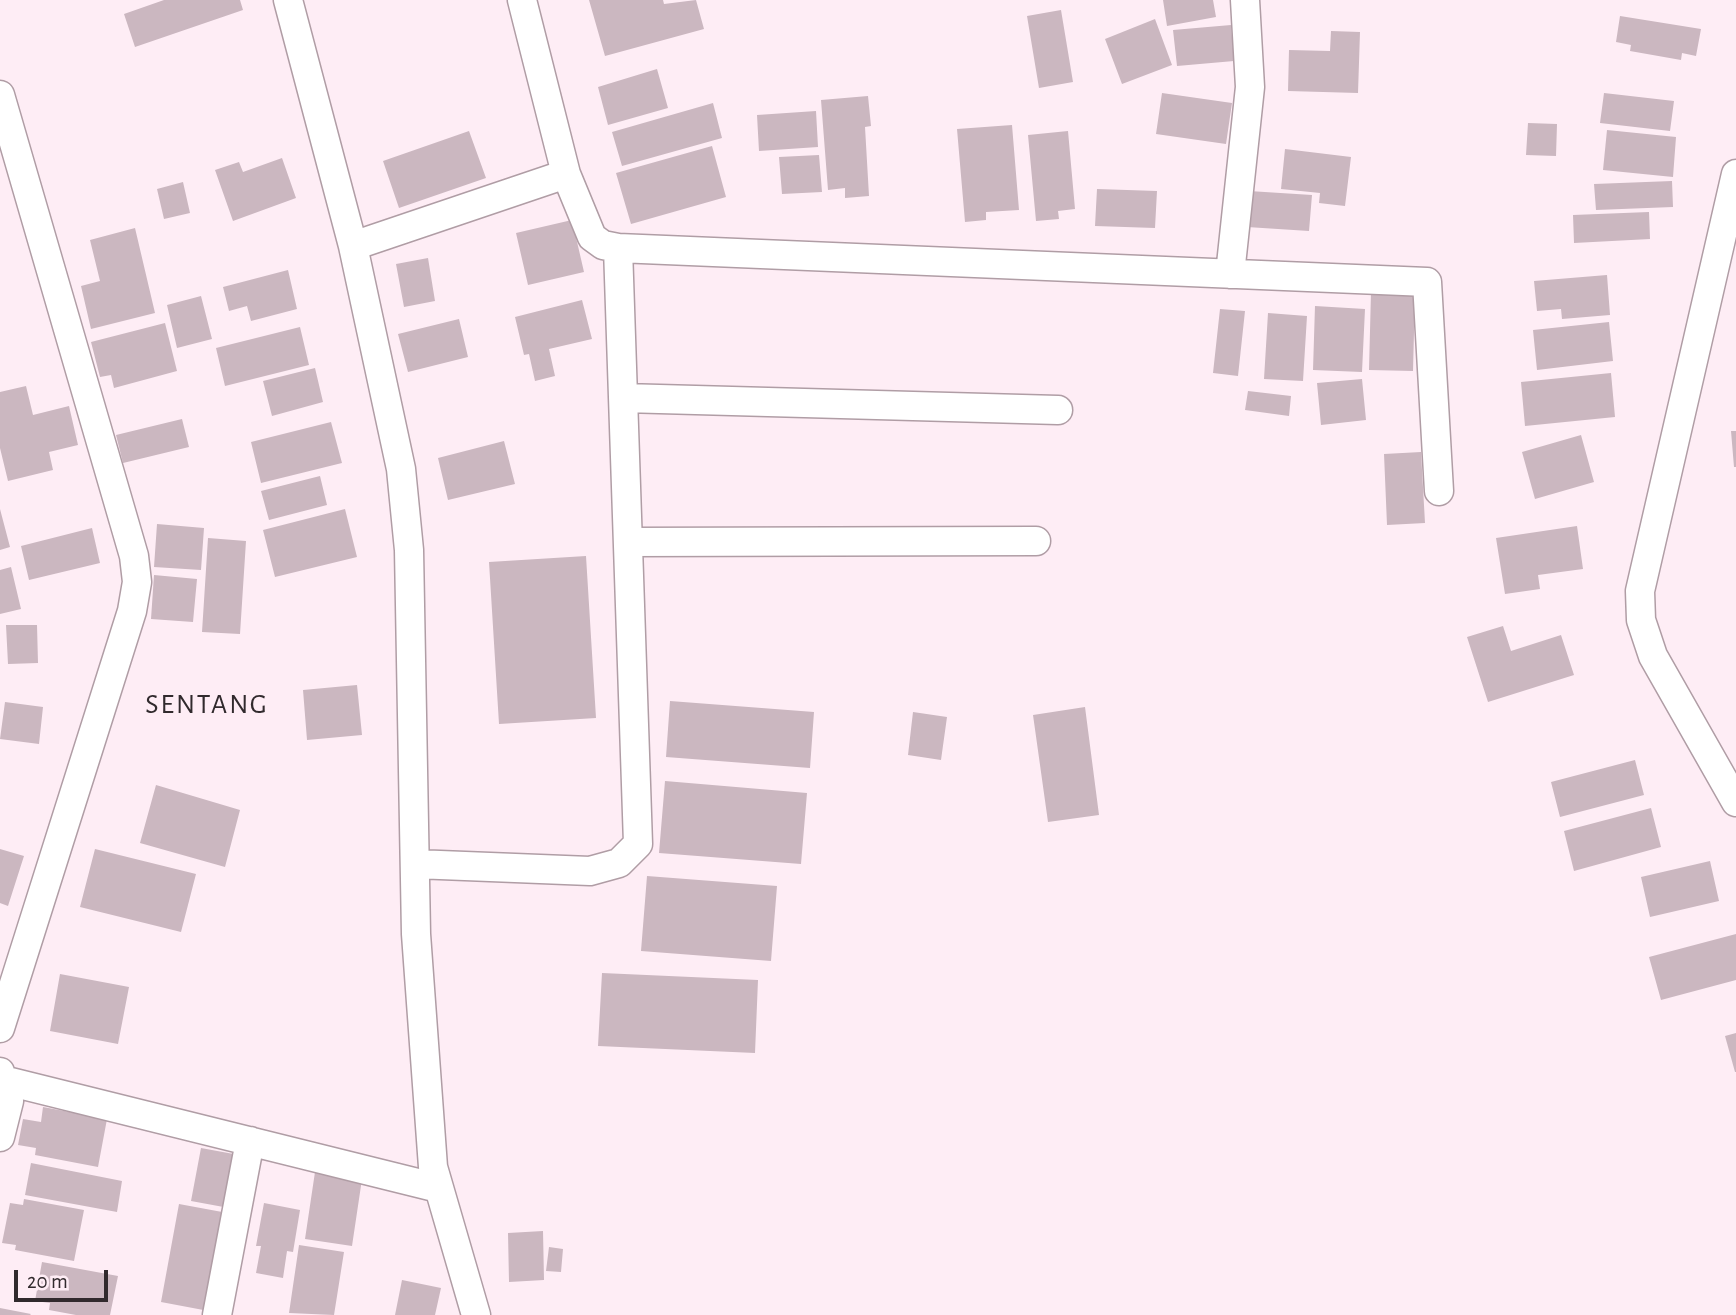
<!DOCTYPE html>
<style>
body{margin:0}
#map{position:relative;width:1736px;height:1315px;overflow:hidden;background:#feedf5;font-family:"Alegreya Sans",sans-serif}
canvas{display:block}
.scale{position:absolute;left:14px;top:1270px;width:94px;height:32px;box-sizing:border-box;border:4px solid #312a2d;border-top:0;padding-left:9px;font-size:21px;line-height:24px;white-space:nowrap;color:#312a2d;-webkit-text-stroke:5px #feedf5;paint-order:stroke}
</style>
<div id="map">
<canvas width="1736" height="1315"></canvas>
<div class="scale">20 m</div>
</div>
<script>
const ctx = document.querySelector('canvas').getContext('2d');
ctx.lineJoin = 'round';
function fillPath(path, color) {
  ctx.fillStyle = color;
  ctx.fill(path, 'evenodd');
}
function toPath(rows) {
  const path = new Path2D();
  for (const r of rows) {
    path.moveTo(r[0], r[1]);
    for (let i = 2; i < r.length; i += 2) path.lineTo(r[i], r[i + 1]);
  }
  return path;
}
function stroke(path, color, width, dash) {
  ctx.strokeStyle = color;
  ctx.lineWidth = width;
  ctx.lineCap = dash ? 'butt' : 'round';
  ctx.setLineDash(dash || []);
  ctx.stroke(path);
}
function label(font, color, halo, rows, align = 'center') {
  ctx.font = font + ' "Alegreya Sans",sans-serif';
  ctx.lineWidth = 6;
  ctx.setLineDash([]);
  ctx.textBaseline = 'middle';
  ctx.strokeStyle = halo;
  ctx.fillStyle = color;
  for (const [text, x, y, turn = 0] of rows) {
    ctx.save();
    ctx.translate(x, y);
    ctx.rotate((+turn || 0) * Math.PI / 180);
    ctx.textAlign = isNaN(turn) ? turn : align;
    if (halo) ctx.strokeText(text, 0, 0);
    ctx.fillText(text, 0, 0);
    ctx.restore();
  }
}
fillPath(toPath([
 [164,0,240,0,243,10,135,47,124,14],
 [589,0,663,0,664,4,696,0,704,29,605,56],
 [1163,0,1213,0,1216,17,1167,26],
 [1061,10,1073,82,1039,88,1027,16],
 [1620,16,1701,29,1696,56,1682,53,1681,60,1630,51,1631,45,1616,42],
 [1155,19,1172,65,1122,84,1105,39],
 [1231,25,1234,61,1177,66,1173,30],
 [1331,31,1360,32,1358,93,1288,91,1289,50,1330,51],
 [657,69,668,108,608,125,598,87],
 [1162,93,1232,103,1226,144,1156,134],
 [1604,93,1674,101,1670,131,1600,123],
 [868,96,871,126,865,127,869,196,845,198,845,188,828,190,821,100],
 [713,103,722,138,622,166,612,132],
 [816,111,818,147,759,151,757,115],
 [1528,123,1557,124,1556,156,1526,155],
 [1012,125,1019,210,986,212,986,220,965,222,957,129],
 [1607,130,1676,137,1673,177,1603,170],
 [469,131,486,178,399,208,383,161],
 [1068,131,1075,209,1058,211,1059,219,1036,221,1028,135],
 [712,146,726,197,631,224,616,173],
 [1285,149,1351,157,1345,206,1319,203,1320,193,1281,189],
 [819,155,822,192,782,194,779,157],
 [282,158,296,198,233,221,215,170,239,162,243,172],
 [1672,181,1673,207,1596,210,1594,184],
 [183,182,190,213,164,219,157,189],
 [1097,189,1157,191,1155,228,1095,226],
 [1249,191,1312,195,1309,231,1247,227],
 [1649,212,1650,239,1574,243,1573,215],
 [572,220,584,272,528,285,516,233],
 [135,228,155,313,91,329,81,286,100,281,90,240],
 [428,258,435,301,404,307,396,264],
 [288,270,297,309,251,321,247,306,229,311,223,287],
 [1607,275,1610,315,1562,319,1561,309,1537,311,1534,281],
 [1371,292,1415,293,1413,371,1369,370],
 [201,296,212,339,177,348,167,305],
 [582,300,592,339,549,349,555,376,535,381,529,354,524,355,515,317],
 [1315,306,1365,309,1362,372,1313,370],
 [1220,309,1245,311,1238,376,1213,373],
 [1268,313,1307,316,1303,381,1264,379],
 [459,319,468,357,408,372,398,334],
 [1609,322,1613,361,1537,370,1533,330],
 [165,323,177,371,114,388,111,375,100,377,91,342],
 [300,327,309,365,225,386,216,348],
 [315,368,323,402,272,416,263,381],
 [1611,373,1615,417,1525,426,1521,382],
 [1362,379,1366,420,1321,425,1317,383],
 [26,386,33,415,69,406,78,445,49,452,53,470,8,481,0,448,0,392],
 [1248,391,1291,396,1289,416,1245,410],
 [182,419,189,447,123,463,116,435],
 [331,422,342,463,261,483,251,442],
 [1731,431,1736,431,1736,467,1734,467],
 [1581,435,1594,482,1535,499,1522,452],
 [504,441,515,484,448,500,438,458],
 [1421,452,1425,523,1387,525,1384,454],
 [320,476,327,505,269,520,261,491],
 [0,509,10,547,0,550],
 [345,509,357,557,275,577,263,530],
 [157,524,204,528,201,570,154,567],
 [1577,526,1583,569,1538,575,1540,589,1505,594,1496,538],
 [92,528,100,563,29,580,21,546],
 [208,538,246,541,240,634,202,632],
 [586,556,596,718,499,724,489,562],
 [11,567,21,609,0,614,0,570],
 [154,575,197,579,193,622,151,619],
 [6,625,37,625,38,663,8,664],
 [1503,626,1511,651,1561,635,1574,675,1488,702,1467,637],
 [357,685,362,735,307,740,303,690],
 [670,701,814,712,810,768,666,757],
 [5,702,43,707,39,744,0,739],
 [1085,707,1099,815,1048,822,1033,715],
 [913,712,947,717,941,760,908,755],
 [1635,760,1644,795,1560,817,1551,782],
 [665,781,807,793,801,864,659,853],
 [156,785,240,810,225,867,140,843],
 [1651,808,1661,847,1574,871,1564,831],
 [0,849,24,856,8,906,0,903],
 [95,849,196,874,181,932,80,907],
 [1710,861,1719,901,1650,917,1641,877],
 [647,876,777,886,771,961,641,951],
 [1736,934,1736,980,1661,1000,1649,957],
 [602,973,758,980,755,1053,598,1046],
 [60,974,129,987,118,1044,50,1031],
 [1736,1033,1736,1072,1735,1072,1725,1036],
 [43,1107,107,1119,98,1167,35,1155,36,1148,18,1145,23,1119,41,1122],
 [201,1148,239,1155,229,1208,191,1201],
 [31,1163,122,1181,117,1212,25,1195],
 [315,1172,362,1179,352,1246,305,1239],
 [24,1199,84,1210,74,1261,15,1250,16,1245,2,1243,10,1203,23,1205],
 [264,1203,300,1210,293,1252,287,1251,283,1278,256,1273,261,1246,256,1246],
 [179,1204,233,1214,214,1312,161,1302],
 [543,1231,544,1280,509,1282,508,1233],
 [299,1245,344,1252,334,1315,289,1313],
 [549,1247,563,1249,561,1272,546,1271],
 [42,1262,118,1276,110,1315,76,1315,49,1310,50,1303,35,1301],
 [402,1280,441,1288,435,1315,395,1315],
 [0,1308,31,1314,30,1315,0,1315]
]), '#cbb7c0');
const minor = toPath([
 [288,0,353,246,401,469,409,550,416,934,433,1167,476,1315],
 [522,0,566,174,592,237,603,245,618,248,1427,282,1439,491],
 [0,95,134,556,137,582,132,611,0,1028],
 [1736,174,1640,591,1641,620,1653,656,1736,802],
 [353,246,566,174],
 [1230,274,1250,87,1245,0],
 [623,398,1058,410],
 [628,542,1036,541],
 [415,864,590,871,619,863,638,844,618,248],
 [0,1072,9,1101,0,1137],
 [3,1080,438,1188],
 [217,1315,250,1141]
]);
stroke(minor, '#b09da5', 31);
stroke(minor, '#fff', 28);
ctx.letterSpacing = '2px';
label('28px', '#312a2d', '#feedf5', [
 ["SENTANG",207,705]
]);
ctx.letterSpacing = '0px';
</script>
